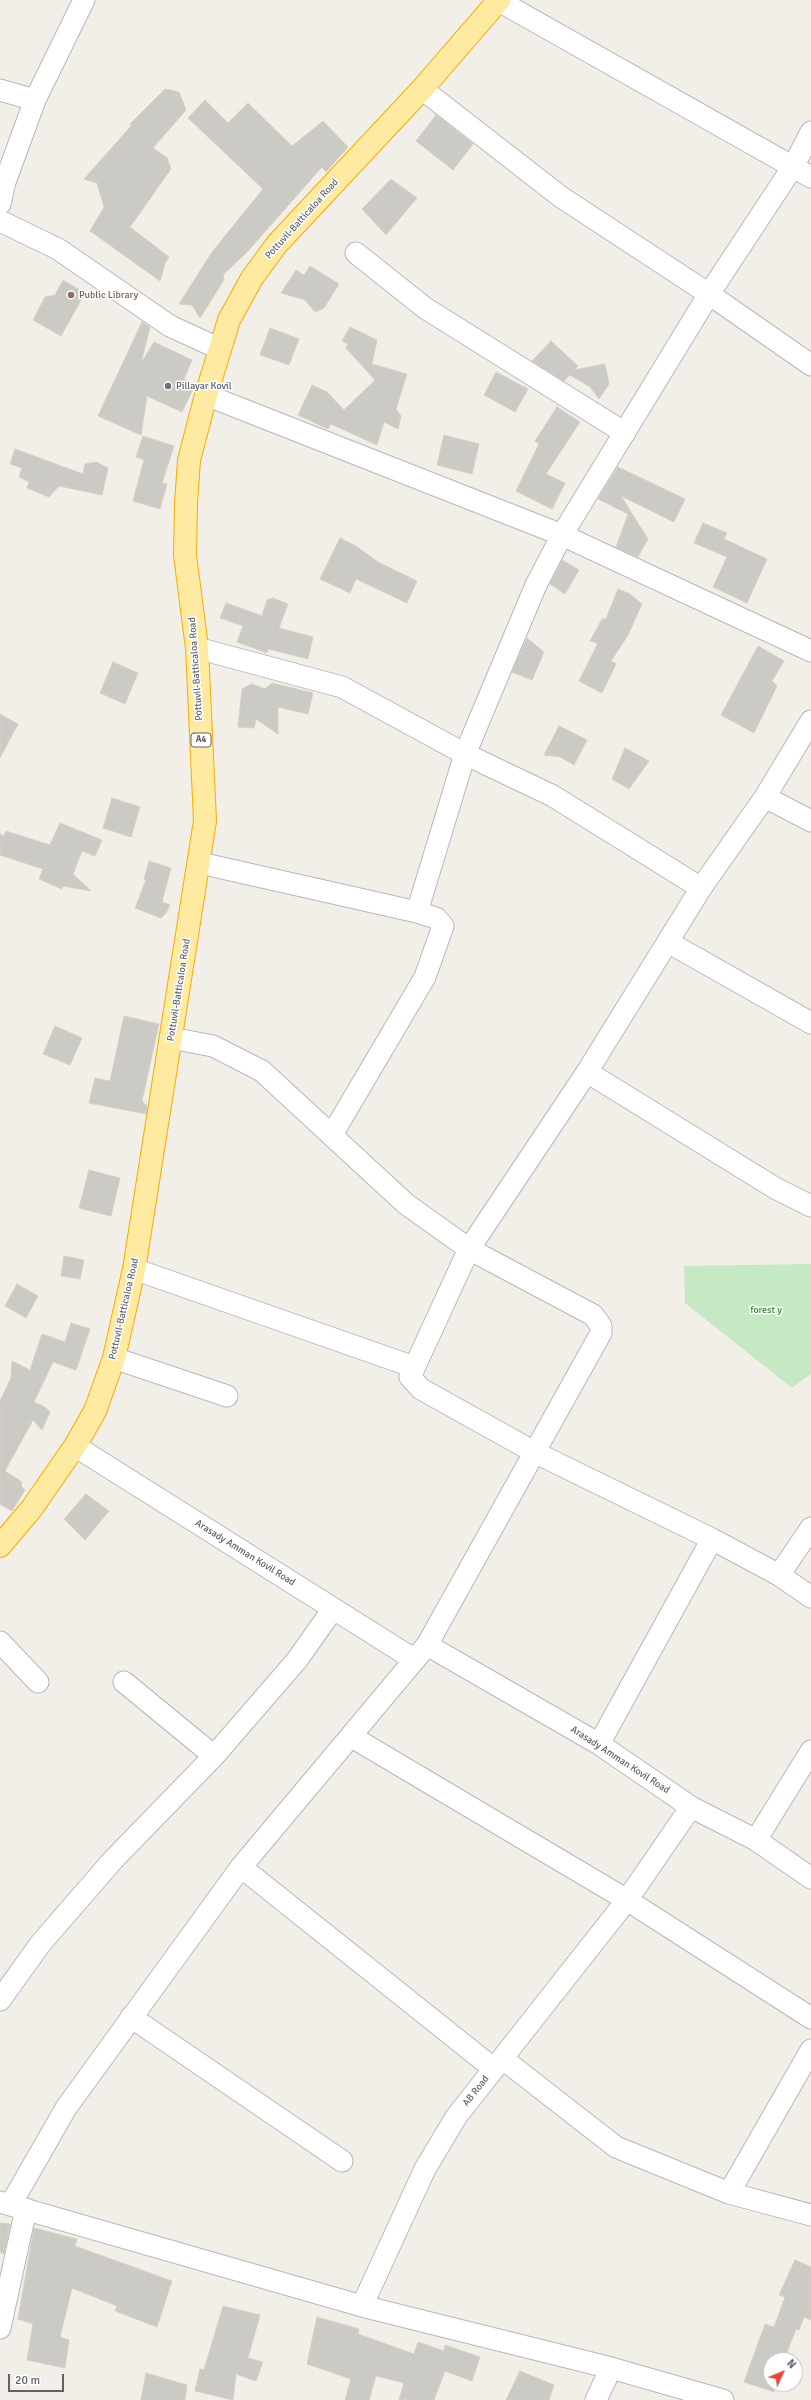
<!DOCTYPE html>
<style>
body{margin:0}
#map{position:relative;width:811px;height:2400px;overflow:hidden;background:#f1efe8;font-family:Signika,sans-serif}
canvas{display:block}
.north{position:absolute;left:763px;top:2352px;width:40px;height:40px;box-sizing:border-box;background:#fff;border:1px solid #bfc1c3;border-radius:50%;rotate:46deg;font-size:11px;font-weight:700;line-height:16px;text-align:center;color:#5f6368}
.north::after{content:'';display:block;margin:auto;width:14px;height:18px;background:#ea4335;clip-path:polygon(50% 0,100% 100%,50% 72%,0 100%)}
.scale{position:absolute;left:8px;top:2374px;width:56px;height:18px;box-sizing:border-box;border:2px solid #5f6368;border-top:0;padding-left:5px;font-size:12px;line-height:14px;white-space:nowrap;color:#5f6368;-webkit-text-stroke:3px #fff;paint-order:stroke}
</style>
<div id="map">
<canvas width="811" height="2400"></canvas>
<div class="north">N</div>
<div class="scale">20 m</div>
</div>
<script>
const ctx = document.querySelector('canvas').getContext('2d');
ctx.lineJoin = 'round';
function fillPath(path, color) {
  ctx.fillStyle = color;
  ctx.fill(path, 'evenodd');
}
function toPath(rows) {
  const path = new Path2D();
  for (const r of rows) {
    path.moveTo(r[0], r[1]);
    for (let i = 2; i < r.length; i += 2) path.lineTo(r[i], r[i + 1]);
  }
  return path;
}
function stroke(path, color, width, dash) {
  ctx.strokeStyle = color;
  ctx.lineWidth = width;
  ctx.lineCap = dash ? 'butt' : 'round';
  ctx.setLineDash(dash || []);
  ctx.stroke(path);
}
function label(font, color, halo, rows, align = 'center') {
  ctx.font = font + ' Signika,sans-serif';
  ctx.lineWidth = 3;
  ctx.setLineDash([]);
  ctx.textBaseline = 'middle';
  ctx.strokeStyle = halo;
  ctx.fillStyle = color;
  for (const [text, x, y, turn = 0] of rows) {
    ctx.save();
    ctx.translate(x, y);
    ctx.rotate((+turn || 0) * Math.PI / 180);
    ctx.textAlign = isNaN(turn) ? turn : align;
    if (halo) ctx.strokeText(text, 0, 0);
    ctx.fillText(text, 0, 0);
    ctx.restore();
  }
}
fillPath(toPath([
 [811,1264,811,1374,792,1388,685,1303,684,1266]
]), '#c5e8c5');
const building = toPath([
 [165,89,179,92,186,110,153,148,167,158,171,169,130,227,169,257,165,263,160,281,90,231,104,207,97,183,84,179,132,125,129,125,165,89],
 [205,100,228,123,248,103,292,146,323,121,348,147,326,172,322,167,248,251,223,275,224,280,200,318,192,305,179,304,212,252,263,189,188,118,205,100],
 [436,115,473,144,453,170,416,141,436,115],
 [391,179,417,198,386,235,362,209,391,179],
 [310,266,339,284,324,308,315,312,305,300,281,293,296,270,304,275,310,266],
 [63,280,85,293,61,336,33,320,45,297,55,295,63,280],
 [142,322,150,327,141,363,154,342,192,360,184,379,195,385,182,412,147,396,141,435,98,416,142,322],
 [350,327,377,340,372,364,407,374,396,409,401,416,398,429,384,422,377,445,331,424,328,429,298,415,312,385,327,392,344,410,375,380,346,348,348,344,342,341,350,327],
 [270,328,299,339,289,365,260,355,270,328],
 [551,341,578,366,574,370,605,364,609,384,599,399,590,387,570,375,564,381,532,361,551,341],
 [496,372,528,389,515,412,484,395,496,372],
 [557,407,580,422,546,474,565,483,552,509,516,491,539,444,535,441,557,407],
 [444,435,479,444,472,474,437,465,444,435],
 [143,436,174,446,162,483,167,484,160,509,133,501,144,460,136,457,143,436],
 [15,449,83,474,85,464,96,462,108,468,102,495,59,486,49,497,27,488,29,482,19,477,22,468,10,464,15,449],
 [618,467,685,499,674,522,621,496,648,539,638,557,616,547,628,514,598,499,618,467],
 [703,523,727,533,724,539,767,559,747,603,713,587,727,557,694,543,703,523],
 [340,538,356,546,378,562,417,581,407,603,356,579,350,593,320,579,340,538],
 [562,560,579,570,565,594,550,584,562,560],
 [618,589,630,594,642,604,628,635,611,661,616,664,602,693,579,681,598,643,590,641,602,619,606,619,618,589],
 [273,598,288,604,279,628,313,637,308,659,268,649,267,653,237,642,243,626,220,618,226,603,262,616,267,600,273,598],
 [527,638,544,652,532,680,512,672,527,638],
 [758,646,784,661,772,681,777,686,754,733,721,715,758,646],
 [113,662,138,673,125,704,100,693,113,662],
 [272,683,313,693,308,714,278,707,278,734,256,719,254,728,238,727,242,689,252,684,265,689,272,683],
 [0,714,18,724,0,758,0,714],
 [559,726,587,740,574,765,560,757,544,755,559,726],
 [625,748,649,761,629,789,612,779,625,748],
 [112,798,140,807,131,837,103,828,112,798],
 [60,823,102,840,95,856,82,851,73,874,91,891,63,886,62,889,39,879,43,869,0,855,0,834,4,836,6,831,50,845,60,823],
 [149,861,171,868,162,902,170,905,166,913,161,918,135,908,146,880,144,879,149,861],
 [124,1016,159,1024,142,1101,147,1106,146,1114,89,1103,95,1078,110,1081,124,1016],
 [55,1026,82,1038,70,1065,43,1054,55,1026],
 [89,1170,120,1178,111,1216,79,1208,89,1170],
 [64,1256,84,1260,80,1279,61,1276,64,1256],
 [17,1284,38,1296,26,1318,5,1306,17,1284],
 [71,1323,90,1329,76,1370,53,1362,34,1402,45,1407,50,1412,42,1430,33,1420,5,1471,22,1482,21,1486,25,1490,12,1511,0,1504,0,1401,11,1378,12,1361,30,1370,42,1334,65,1342,71,1323],
 [86,1494,109,1511,85,1540,64,1519,86,1494],
 [0,2223,10,2224,4,2254,0,2252,0,2223],
 [34,2228,77,2239,75,2246,172,2281,157,2327,115,2311,117,2306,72,2288,60,2337,69,2340,65,2368,27,2360,33,2324,18,2319,34,2228],
 [795,2260,811,2267,811,2320,804,2317,799,2330,796,2329,784,2360,771,2360,771,2384,776,2384,774,2392,744,2382,765,2324,774,2327,785,2297,779,2295,795,2260],
 [223,2306,260,2315,248,2358,263,2362,256,2381,236,2374,233,2400,195,2391,200,2369,204,2370,223,2306],
 [317,2317,359,2329,358,2334,414,2354,418,2342,444,2351,445,2345,480,2357,472,2381,445,2371,434,2400,399,2400,404,2383,376,2376,369,2400,345,2400,351,2379,307,2364,317,2317],
 [520,2371,554,2385,549,2400,506,2400,520,2371],
 [146,2373,187,2385,185,2400,141,2400,146,2373]
]);
fillPath(building, '#cccac5');
stroke(building, '#d6d1c6', 1);
const minor = toPath([
 [499,1,811,177],
 [422,89,561,197,709,294,811,365],
 [0,90,35,100],
 [0,204,5,182,35,100,84,0],
 [0,221,58,249,170,326,220,349],
 [356,253,425,308,625,433],
 [206,395,562,535,811,651],
 [197,648,342,687,465,754,553,796,701,888],
 [811,721,765,797,701,888,587,1072,469,1249,410,1377,421,1389,536,1453,712,1539,779,1575,811,1597],
 [765,797,811,821],
 [200,863,417,912,436,918,443,926,425,977,333,1133],
 [417,912,465,754,536,585,562,535,709,294,794,165,811,132],
 [668,942,811,1023],
 [587,1072,775,1188,811,1206],
 [134,1269,414,1367],
 [114,1358,227,1396],
 [75,1446,415,1660],
 [779,1575,811,1528],
 [0,1642,38,1682],
 [427,1645,599,1744,691,1807,756,1840,811,1878],
 [124,1682,214,1756],
 [352,1737,627,1900,811,2018],
 [599,1744,712,1539],
 [756,1840,811,1751],
 [241,1867,494,2069],
 [0,2000,41,1943,113,1860,214,1756,297,1660,333,1609],
 [131,2017,342,2161],
 [503,2059,616,2147,729,2193,811,2215],
 [729,2193,811,2050],
 [0,2202,362,2306,611,2368,723,2400],
 [11,2204,66,2108,241,1867,427,1645,601,1333,601,1326,593,1315,469,1249,406,1204,262,1071,213,1046,171,1038],
 [362,2306,425,2169,456,2117,627,1900,691,1807],
 [0,2328,26,2209],
 [596,2400,611,2368]
]);
const trunk = toPath([
 [0,1546,32,1508,75,1446,95,1411,114,1358,134,1269,205,821,197,648,185,555,186,504,189,460,206,395,229,320,252,278,277,244,422,89,499,0]
]);
stroke(minor, '#b5b8bc', 23);
stroke(trunk, '#f9ab00', 24);
stroke(minor, '#fff', 21);
stroke(trunk, '#feeaa1', 22);
for (const [x, y, r, color] of [
 [71,295,4,"#8d6e63"],
 [168,386,4,"#6b7280"]
]) {
  const dot = new Path2D();
  dot.arc(x, y, r, 0, 2 * Math.PI);
  ctx.fillStyle = color;
  ctx.fill(dot);
  stroke(dot, '#fff', 1.5);
}
for (const [x, y, w] of [
 [201,740,20]
]) {
  const box = new Path2D();
  box.roundRect(x - w / 2, y - 7, w, 14, 3);
  ctx.fillStyle = '#fff';
  ctx.fill(box);
  stroke(box, '#5f6368', 1);
}
label('bold 9px', '#5f6368', null, [
 ["A4",201,740]
]);
label('10px', '#5f6368', '#fff', [
 ["Pottuvil-Batticaloa Road",302,219,-48],
 ["Pottuvil-Batticaloa Road",196,669,-94],
 ["Pottuvil-Batticaloa Road",179,990,-81],
 ["Pottuvil-Batticaloa Road",124,1309,-77],
 ["Arasady Amman Kovil Road",245,1553,32],
 ["Arasady Amman Kovil Road",620,1760,33],
 ["AB Road",476,2091,-52]
]);
label('10px', '#785e54', '#fff', [
 ["Public Library",79,295]
], 'left');
label('10px', '#5b616d', '#fff', [
 ["Pillayar Kovil",176,386]
], 'left');
label('10px', '#348238', '#fff', [
 ["forest y",766,1310]
]);
</script>
